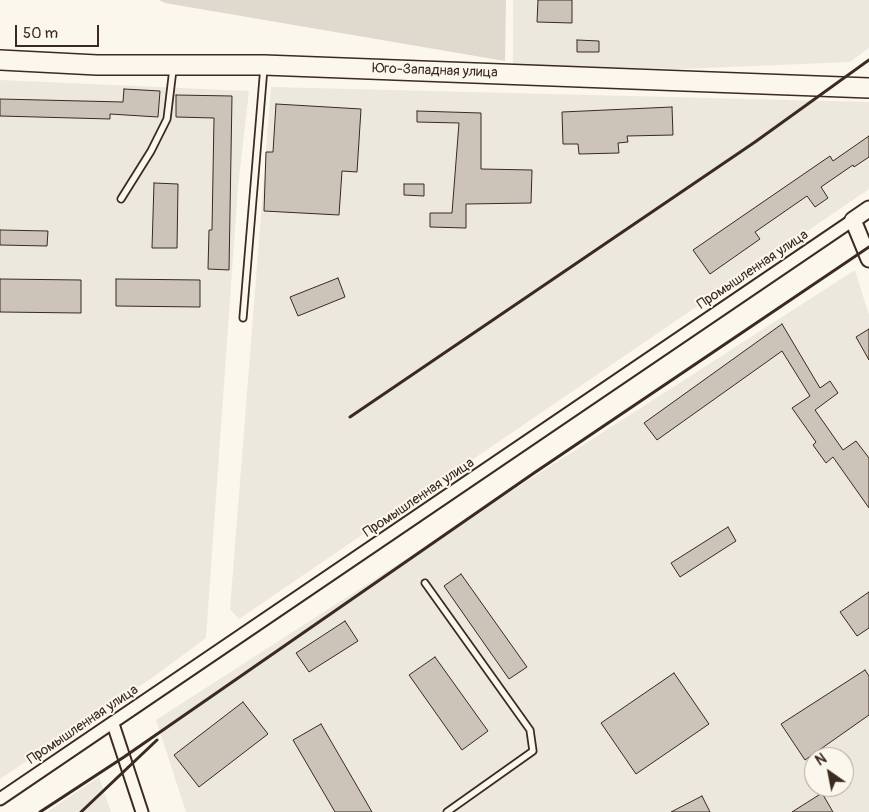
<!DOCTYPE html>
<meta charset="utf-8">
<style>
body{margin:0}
#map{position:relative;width:869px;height:812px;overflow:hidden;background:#fbf7ec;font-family:Pangolin,sans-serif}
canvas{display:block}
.north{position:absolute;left:804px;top:747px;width:50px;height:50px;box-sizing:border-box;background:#fbf7ec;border:1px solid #aea59a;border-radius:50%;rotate:327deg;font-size:14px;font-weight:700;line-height:20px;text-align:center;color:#3b2a1e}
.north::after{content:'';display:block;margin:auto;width:18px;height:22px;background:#3b2a1e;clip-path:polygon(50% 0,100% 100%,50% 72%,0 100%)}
.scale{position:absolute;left:15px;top:25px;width:84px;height:22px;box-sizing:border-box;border:2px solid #3b2a1e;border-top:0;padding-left:6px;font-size:15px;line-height:18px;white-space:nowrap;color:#3b2a1e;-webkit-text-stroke:4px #fbf7ec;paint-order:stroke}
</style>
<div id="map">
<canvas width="869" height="812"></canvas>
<div class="north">N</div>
<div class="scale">50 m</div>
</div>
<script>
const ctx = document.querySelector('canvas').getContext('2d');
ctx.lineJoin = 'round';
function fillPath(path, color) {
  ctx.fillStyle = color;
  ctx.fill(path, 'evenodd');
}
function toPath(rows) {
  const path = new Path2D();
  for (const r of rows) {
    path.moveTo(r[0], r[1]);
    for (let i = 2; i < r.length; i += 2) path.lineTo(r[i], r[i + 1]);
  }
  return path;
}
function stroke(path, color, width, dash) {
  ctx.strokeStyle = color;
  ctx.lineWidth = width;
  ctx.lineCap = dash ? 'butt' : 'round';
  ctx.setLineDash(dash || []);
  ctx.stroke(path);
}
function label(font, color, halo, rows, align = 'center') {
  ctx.font = font + ' Pangolin,sans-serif';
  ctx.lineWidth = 4;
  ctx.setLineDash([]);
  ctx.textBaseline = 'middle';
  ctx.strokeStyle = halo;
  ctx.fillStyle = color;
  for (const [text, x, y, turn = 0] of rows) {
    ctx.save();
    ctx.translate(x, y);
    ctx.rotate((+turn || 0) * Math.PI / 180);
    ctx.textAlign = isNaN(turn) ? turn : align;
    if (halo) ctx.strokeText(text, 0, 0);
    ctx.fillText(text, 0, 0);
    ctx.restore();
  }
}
fillPath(toPath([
 [513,0,869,0,869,48,850,62,682,69,513,65],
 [0,80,249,91,238,187,206,638,152,678,0,779],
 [271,87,869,102,869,189,239,619,230,609],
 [855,270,869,315,869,812,186,812,156,720],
 [814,757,844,757,844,787,814,787],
 [99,777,111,812,47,812]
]), '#ede8dd');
fillPath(toPath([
 [159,0,506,0,505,61,165,3]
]), '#dfd9ce');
const building = toPath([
 [538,0,572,0,572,23,537,22,538,0],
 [577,40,599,41,599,52,577,52,577,40],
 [124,89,160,91,158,117,110,114,110,119,0,116,0,99,123,102,124,89],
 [176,95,232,96,229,270,208,269,209,230,212,230,214,118,176,117,176,95],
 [276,104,361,109,357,172,342,171,339,215,264,211,266,152,273,152,276,104],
 [672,107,673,135,627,136,628,142,618,143,619,153,579,154,578,144,563,144,562,112,672,107],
 [417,111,481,113,481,169,532,170,531,203,466,204,466,228,430,227,430,213,452,213,459,123,417,122,417,111],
 [869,136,869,157,854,167,853,165,821,187,828,198,815,207,807,196,755,232,760,239,710,274,693,250,830,156,833,161,869,136],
 [154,183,178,184,177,248,152,248,154,183],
 [404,184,424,184,424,196,404,195,404,184],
 [0,230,48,231,47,246,0,245,0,230],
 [338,278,345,297,298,316,290,297,338,278],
 [0,279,81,280,81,313,0,312,0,279],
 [116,279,200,280,200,307,116,306,116,279],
 [782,324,820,388,830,381,838,393,815,410,843,450,856,441,869,458,869,508,833,457,826,463,813,445,816,442,792,408,810,396,782,351,657,440,644,423,782,324],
 [869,329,869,360,856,337,869,329],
 [728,527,736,541,680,577,671,563,728,527],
 [461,574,527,667,509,679,444,586,461,574],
 [869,592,869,628,857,636,840,612,869,592],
 [345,621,358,641,309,672,296,653,345,621],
 [435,657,488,731,462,750,409,675,435,657],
 [865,670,869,676,869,715,805,760,781,724,865,670],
 [674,673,709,724,636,774,601,723,674,673],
 [243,702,268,734,199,787,174,755,243,702],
 [321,724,372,812,335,812,293,740,321,724],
 [822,793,833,812,792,812,822,793],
 [702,796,710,812,671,812,702,796]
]);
fillPath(building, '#ccc4b9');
stroke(building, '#3b2a1e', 1);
const service = toPath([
 [121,199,151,151,167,119,173,69],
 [243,318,264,67],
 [425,583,530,730,533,751,447,812]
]);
const minor = toPath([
 [113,724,142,812],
 [0,799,853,220]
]);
const tertiary = toPath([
 [869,209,853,220,869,259]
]);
const primary = toPath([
 [0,60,97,65,264,65,869,88]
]);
stroke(service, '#3b2a1e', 9);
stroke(minor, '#3b2a1e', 15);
stroke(tertiary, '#3b2a1e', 19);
stroke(primary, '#3b2a1e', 22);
stroke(service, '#fbf7ec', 5.5);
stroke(minor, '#fbf7ec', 11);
stroke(tertiary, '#fbf7ec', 15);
stroke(primary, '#fbf7ec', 19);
stroke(toPath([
 [350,417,755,142,869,60],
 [40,812,124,757,534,473,869,247],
 [81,812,157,740]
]), '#3b2a1e', 3);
label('14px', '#3b2a1e', '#fbf7ec', [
 ["Юго-Западная улица",435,71,2],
 ["Промышленная улица",753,270,-34],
 ["Промышленная улица",419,498,-34],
 ["Промышленная улица",83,725,-34]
]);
</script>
